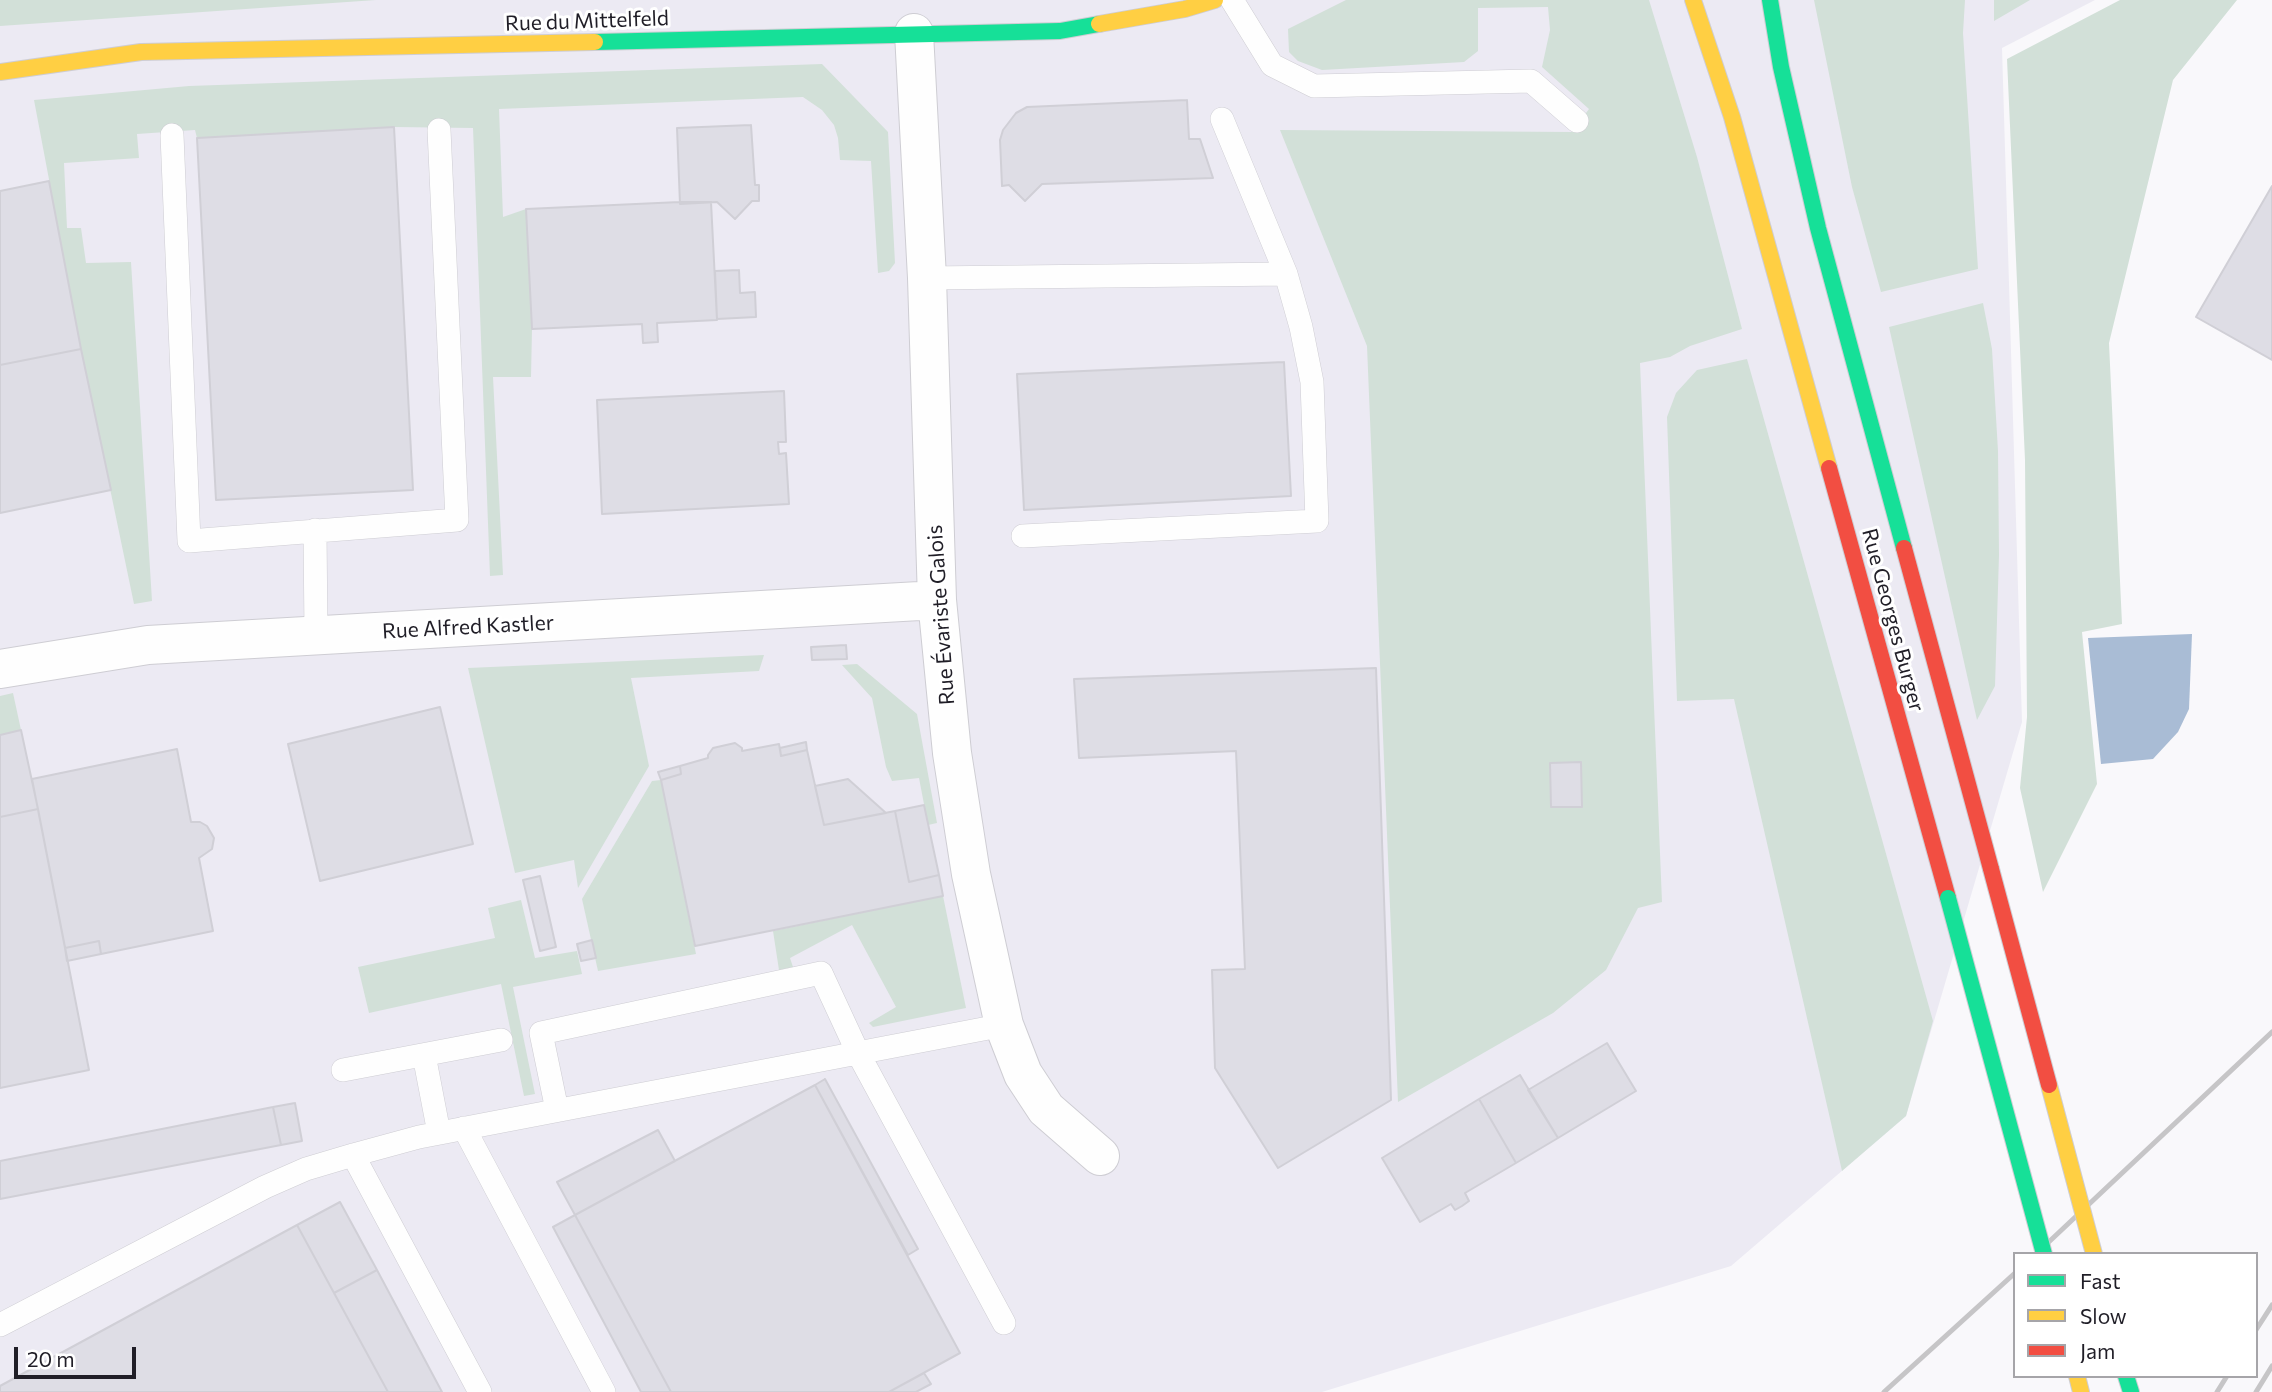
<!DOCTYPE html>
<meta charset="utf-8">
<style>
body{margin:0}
#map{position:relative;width:2272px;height:1392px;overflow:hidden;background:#f9f8fb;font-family:Commissioner,sans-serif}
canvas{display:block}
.legend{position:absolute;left:2013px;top:1252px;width:245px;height:126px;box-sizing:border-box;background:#fff;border:2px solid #a6a5a9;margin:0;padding:9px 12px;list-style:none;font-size:21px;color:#201e27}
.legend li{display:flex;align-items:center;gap:14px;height:35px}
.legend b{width:35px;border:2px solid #a6a5a9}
.scale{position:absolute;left:14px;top:1347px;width:122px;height:32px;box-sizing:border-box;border:4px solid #201e27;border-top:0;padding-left:9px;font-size:21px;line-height:24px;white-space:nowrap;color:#201e27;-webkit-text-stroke:5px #fff;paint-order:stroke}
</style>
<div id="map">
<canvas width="2272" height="1392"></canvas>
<ul class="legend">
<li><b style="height:9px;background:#16e098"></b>Fast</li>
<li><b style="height:9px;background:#ffcf43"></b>Slow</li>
<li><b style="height:9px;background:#f24e42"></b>Jam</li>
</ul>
<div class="scale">20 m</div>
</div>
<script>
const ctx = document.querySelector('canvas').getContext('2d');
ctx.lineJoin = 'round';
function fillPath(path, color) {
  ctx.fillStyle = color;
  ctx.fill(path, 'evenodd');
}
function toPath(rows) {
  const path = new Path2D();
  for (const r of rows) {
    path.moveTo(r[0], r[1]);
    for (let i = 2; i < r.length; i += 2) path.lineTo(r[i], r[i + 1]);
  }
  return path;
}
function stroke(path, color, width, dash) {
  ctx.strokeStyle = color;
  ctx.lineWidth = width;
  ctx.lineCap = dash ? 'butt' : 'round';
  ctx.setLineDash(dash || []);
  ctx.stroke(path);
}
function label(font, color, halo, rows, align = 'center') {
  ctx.font = font + ' Commissioner,sans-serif';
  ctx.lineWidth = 6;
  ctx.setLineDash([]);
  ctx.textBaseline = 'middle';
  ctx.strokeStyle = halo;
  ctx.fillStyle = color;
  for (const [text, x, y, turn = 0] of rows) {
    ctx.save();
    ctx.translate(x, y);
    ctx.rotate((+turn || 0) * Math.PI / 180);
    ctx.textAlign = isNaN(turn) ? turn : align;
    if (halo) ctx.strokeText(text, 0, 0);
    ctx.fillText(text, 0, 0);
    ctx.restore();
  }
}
fillPath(toPath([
 [0,0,2095,0,2002,48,2022,722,1906,1116,1731,1266,1322,1392,0,1392]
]), '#eceaf3');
fillPath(toPath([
 [0,0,376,0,0,26],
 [1346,0,1649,0,1697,157,1742,329,1690,346,1670,357,1640,363,1662,902,1638,908,1606,970,1553,1013,1398,1102,1367,346,1280,130,1572,132,1589,109,1542,67,1550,30,1548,7,1478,8,1478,51,1464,62,1322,70,1298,61,1289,52,1288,29],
 [1814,0,1965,0,1963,33,1978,269,1881,292,1852,187],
 [1994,0,2030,0,1994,21],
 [2120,0,2237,0,2173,80,2109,343,2122,624,2082,632,2097,784,2043,892,2020,788,2027,717,2025,460,2007,59],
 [822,64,888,132,895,263,889,271,878,273,871,161,840,160,838,138,834,125,822,110,803,97,499,109,503,217,526,209,532,329,531,377,493,377,503,575,490,576,473,128,394,127,197,138,195,130,137,134,139,158,64,163,67,228,81,228,86,263,131,262,152,601,134,604,81,349,34,100,189,86],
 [1983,303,1992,349,1998,451,1999,555,1995,686,1977,720,1889,327],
 [1747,359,1933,1021,1906,1116,1842,1171,1734,699,1677,701,1667,417,1676,393,1697,370],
 [764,655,759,671,631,678,649,766,578,888,574,860,515,873,468,668],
 [857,664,917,714,937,823,928,825,919,778,892,781,886,767,872,698,842,665],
 [13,693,21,730,0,735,0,696],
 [661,780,696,954,598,971,582,899,652,781],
 [943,896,966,1008,873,1027,869,1023,896,1007,852,925,790,958,793,967,779,970,773,931],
 [521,900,535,958,577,951,582,974,513,987,535,1094,524,1096,501,984,369,1013,358,967,495,938,488,908]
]), '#d2e0d8');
fillPath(toPath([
 [2192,634,2189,709,2178,732,2153,759,2101,764,2088,638]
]), '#a9bcd5');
const building = toPath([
 [1187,100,1189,139,1200,139,1213,178,1042,184,1025,201,1009,185,1002,186,1000,140,1003,130,1016,113,1027,107,1187,100],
 [751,125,755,185,759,185,759,201,752,201,735,219,717,202,680,204,677,128,751,125],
 [394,127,413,490,216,500,197,138,394,127],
 [49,181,81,349,0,365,0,191,49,181],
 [2272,186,2272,360,2196,317,2272,186],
 [680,202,711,202,717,320,657,323,658,342,643,343,642,324,532,329,526,209,680,202],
 [739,270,740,293,755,292,756,317,717,319,715,271,739,270],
 [81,349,111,490,0,513,0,365,81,349],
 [1284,362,1291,496,1024,510,1017,374,1284,362],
 [784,391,786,442,778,442,779,454,786,453,789,504,602,514,597,400,784,391],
 [846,645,847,659,812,660,811,647,846,645],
 [1376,668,1391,1100,1278,1168,1215,1068,1212,970,1245,969,1236,751,1079,758,1074,679,1376,668],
 [440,707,473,844,320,881,288,744,440,707],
 [21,730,38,809,0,817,0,735,21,730],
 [806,742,807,750,781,756,780,748,806,742],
 [735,743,742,748,742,751,779,744,781,756,807,750,824,825,895,811,909,882,939,875,943,896,695,946,661,780,681,774,680,766,708,758,708,755,713,748,735,743],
 [177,749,191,822,200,822,207,826,214,838,212,849,199,858,213,931,101,954,99,941,65,948,32,779,177,749],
 [1581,762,1582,807,1551,807,1550,763,1581,762],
 [680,766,681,774,661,780,658,772,680,766],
 [848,779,886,813,824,825,815,786,848,779],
 [924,805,939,875,909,882,895,811,924,805],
 [38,809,89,1070,0,1088,0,817,38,809],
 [540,876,556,947,540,951,523,880,540,876],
 [592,940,596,958,581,961,577,944,592,940],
 [99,941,101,954,67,961,65,948,99,941],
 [1607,1043,1636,1091,1558,1138,1528,1090,1607,1043],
 [1520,1075,1558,1138,1516,1163,1479,1099,1520,1075],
 [825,1079,918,1249,908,1255,815,1085,825,1079],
 [815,1085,960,1353,889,1392,671,1392,575,1215,815,1085],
 [1479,1099,1516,1163,1465,1193,1469,1201,1462,1206,1455,1210,1451,1204,1420,1222,1382,1158,1479,1099],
 [295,1103,302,1141,281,1145,273,1107,295,1103],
 [273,1107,281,1145,0,1199,0,1161,273,1107],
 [658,1130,675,1161,575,1215,557,1182,658,1130],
 [340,1202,377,1270,334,1293,297,1225,340,1202],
 [575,1215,671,1392,641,1392,553,1227,575,1215],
 [297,1225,388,1392,0,1392,0,1386,297,1225],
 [377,1270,442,1392,388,1392,334,1293,377,1270],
 [924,1373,931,1384,916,1392,889,1392,924,1373]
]);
fillPath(building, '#dedde5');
stroke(building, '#d0cfd6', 2);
const lane = toPath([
 [1232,0,1272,65,1314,86,1531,81,1577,121],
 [172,135,189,541,457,520,439,130],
 [927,278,1286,274],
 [315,530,316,635],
 [1023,536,1317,521,1312,382,1301,327,1286,274,1222,119],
 [424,1055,439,1133],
 [343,1070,501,1040],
 [557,1110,541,1033,821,973,858,1053,1004,1323],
 [464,1128,604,1392],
 [353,1155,480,1392],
 [0,1325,265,1187,306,1169,353,1155,419,1137,1004,1025]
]);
const street = toPath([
 [914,33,927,278,937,600,952,753,971,874,1004,1025,1023,1074,1046,1109,1100,1156],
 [0,669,148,645,937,600]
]);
const fast = toPath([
 [1770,0,1781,67,1818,228,1904,548],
 [595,42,1060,31,1099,24],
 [2126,1376,2131,1392]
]);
const slow = toPath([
 [1693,0,1732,117,1829,468],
 [1099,24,1185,9,1215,0],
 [0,72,141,52,595,42],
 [2077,1376,2081,1392]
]);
const jam = toPath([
 [1829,468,1948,898],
 [1904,548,1991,869]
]);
stroke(lane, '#cecdd3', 24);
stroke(street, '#cecdd3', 40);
stroke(fast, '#cecdd3', 18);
stroke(slow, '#cecdd3', 18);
stroke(jam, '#cecdd3', 18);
stroke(lane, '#fefefe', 23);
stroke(street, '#fefefe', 38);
stroke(fast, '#16e098', 16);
stroke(slow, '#ffcf43', 16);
stroke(jam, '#f24e42', 16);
stroke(toPath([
 [2036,1254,2272,1032],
 [2256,1330,2272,1305],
 [1884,1392,2015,1273],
 [2217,1392,2227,1376],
 [2256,1392,2272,1366]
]), '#c6c5c7', 5);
const fastBridge = toPath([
 [1948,898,2044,1254]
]);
const slowBridge = toPath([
 [2049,1085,2094,1254]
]);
const jamBridge = toPath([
 [1991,869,2049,1085]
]);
stroke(fastBridge, '#cecdd3', 18, []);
stroke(slowBridge, '#cecdd3', 18, []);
stroke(jamBridge, '#cecdd3', 18, []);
stroke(fastBridge, '#16e098', 16);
stroke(slowBridge, '#ffcf43', 16);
stroke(jamBridge, '#f24e42', 16);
label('21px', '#201e27', '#fff', [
 ["Rue du Mittelfeld",587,21,-2],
 ["Rue Évariste Galois",941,615,-94],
 ["Rue Georges Burger",1893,620,75],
 ["Rue Alfred Kastler",468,627,-3]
]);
</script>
